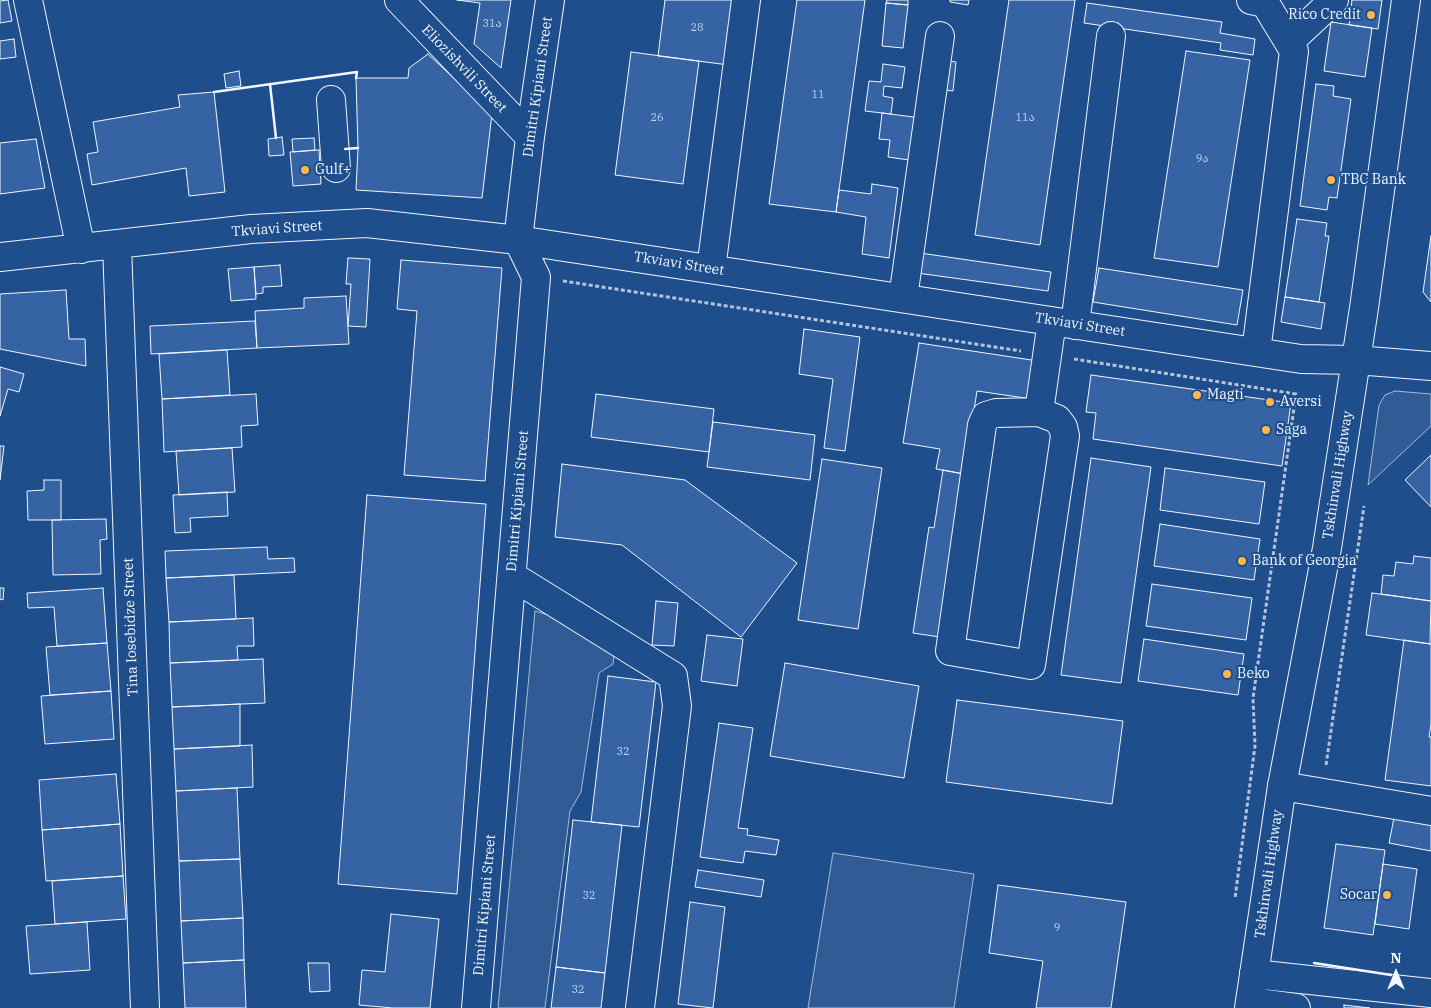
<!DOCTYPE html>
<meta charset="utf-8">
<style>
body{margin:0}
#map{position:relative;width:1431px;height:1008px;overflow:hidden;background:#1f4e8c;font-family:"IBM Plex Serif",serif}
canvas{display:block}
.north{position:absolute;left:1371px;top:948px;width:50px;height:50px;-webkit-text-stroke:4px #1f4e8c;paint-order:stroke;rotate:0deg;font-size:14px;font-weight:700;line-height:20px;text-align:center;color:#f2f6ff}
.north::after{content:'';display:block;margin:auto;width:18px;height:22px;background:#f2f6ff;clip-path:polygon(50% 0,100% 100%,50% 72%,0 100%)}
</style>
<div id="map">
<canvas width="1431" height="1008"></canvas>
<div class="north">N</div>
</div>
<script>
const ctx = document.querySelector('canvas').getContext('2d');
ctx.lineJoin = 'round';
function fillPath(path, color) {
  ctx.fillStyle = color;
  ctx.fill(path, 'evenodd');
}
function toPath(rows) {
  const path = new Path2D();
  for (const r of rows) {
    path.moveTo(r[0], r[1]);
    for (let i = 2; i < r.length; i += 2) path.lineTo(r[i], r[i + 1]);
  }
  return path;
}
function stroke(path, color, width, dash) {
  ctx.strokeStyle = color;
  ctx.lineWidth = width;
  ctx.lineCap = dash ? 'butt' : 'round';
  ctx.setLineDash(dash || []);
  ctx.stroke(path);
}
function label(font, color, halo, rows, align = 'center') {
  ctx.font = font + ' "IBM Plex Serif","Noto Sans Georgian",serif';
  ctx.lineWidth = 4;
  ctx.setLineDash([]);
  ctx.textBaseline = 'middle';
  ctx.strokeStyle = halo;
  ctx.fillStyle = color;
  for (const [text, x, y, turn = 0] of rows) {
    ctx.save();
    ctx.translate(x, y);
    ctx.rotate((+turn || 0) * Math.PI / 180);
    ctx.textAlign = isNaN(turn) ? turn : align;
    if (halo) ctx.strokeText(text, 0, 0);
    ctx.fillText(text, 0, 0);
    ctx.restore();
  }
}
const built = toPath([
 [1395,391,1431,394,1431,426,1368,485,1379,405,1385,395,1395,391],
 [535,611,574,623,615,647,613,664,599,673,581,792,570,811,545,1008,498,1008,535,611],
 [833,853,974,874,954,1008,808,1008,833,853]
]);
fillPath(built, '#305b95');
stroke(built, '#a8bbd7', 1);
const building = toPath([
 [8,0,12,21,0,23,0,1,8,0],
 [457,0,511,0,501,68,474,44,480,3,457,0],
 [665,0,737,0,729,65,658,56,665,0],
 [797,0,865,0,836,212,769,204,797,0],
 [887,0,908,0,908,5,886,3,887,0],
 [950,0,969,0,968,5,950,2,950,0],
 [1009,0,1075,0,1040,245,975,235,1009,0],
 [1352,0,1382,0,1378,29,1349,25,1352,0],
 [886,3,908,5,903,48,882,46,886,3],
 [1087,3,1222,22,1220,33,1255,39,1253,55,1220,50,1221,43,1084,23,1087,3],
 [1331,22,1372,28,1365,77,1324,71,1331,22],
 [14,39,16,57,0,59,0,41,14,39],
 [1186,51,1250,60,1218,267,1154,258,1186,51],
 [631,52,699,61,683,184,615,175,631,52],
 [428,54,492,114,482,198,356,190,358,148,356,78,408,78,409,68,428,54],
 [943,60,956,62,953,91,939,89,943,60],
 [883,64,905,67,902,88,884,86,883,96,893,98,891,114,865,111,869,81,881,82,883,64],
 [239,71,241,86,226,88,224,74,239,71],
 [1316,84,1334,86,1333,96,1351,99,1337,198,1329,197,1327,210,1300,206,1316,84],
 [214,92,225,192,189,196,186,168,92,185,87,154,98,152,93,122,180,107,178,95,214,92],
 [882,113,921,118,916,161,888,157,890,140,879,139,882,113],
 [282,137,284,155,269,156,268,139,282,137],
 [314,138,315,150,293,152,292,139,314,138],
 [36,139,45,188,0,194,0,143,36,139],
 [319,150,321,184,293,186,290,152,319,150],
 [872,184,898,188,889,258,862,254,866,217,836,212,839,190,871,194,872,184],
 [1297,219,1327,223,1325,236,1329,236,1319,302,1285,297,1297,219],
 [1431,236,1431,302,1423,292,1431,236],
 [920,253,1051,272,1048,291,917,273,920,253],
 [348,258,370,259,366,327,348,326,351,284,346,284,348,258],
 [401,260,502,268,485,481,404,475,417,311,397,309,401,260],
 [280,265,282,286,263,287,263,293,256,294,254,267,280,265],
 [254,267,256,299,231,301,228,269,254,267],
 [1099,268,1243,290,1237,325,1093,302,1099,268],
 [66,290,69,339,85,339,86,366,0,349,0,294,66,290],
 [346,296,349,344,257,348,255,311,304,308,304,298,346,296],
 [1285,297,1325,303,1321,329,1281,322,1285,297],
 [255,321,257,348,151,354,150,326,255,321],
 [804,329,860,337,845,451,824,448,833,379,799,374,804,329],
 [919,343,1038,361,1032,399,977,391,964,474,936,469,940,449,903,443,919,343],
 [227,350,230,395,162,399,159,354,227,350],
 [0,367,24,374,19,392,8,389,0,416,0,367],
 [1091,375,1291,403,1282,466,1093,439,1096,413,1086,412,1091,375],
 [256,394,258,425,241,426,242,447,164,452,162,399,256,394],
 [596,394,714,409,709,452,591,437,596,394],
 [713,422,815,435,810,480,707,467,713,422],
 [0,446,4,446,0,480,0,446],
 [232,448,235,492,179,495,176,451,232,448],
 [1431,455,1431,507,1405,480,1431,455],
 [1091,458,1151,467,1121,683,1061,675,1091,458],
 [822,459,882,468,858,629,798,620,822,459],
 [562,464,685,480,797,563,741,637,622,545,555,537,562,464],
 [1165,468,1265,482,1259,524,1160,510,1165,468],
 [943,470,964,474,940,637,913,633,929,527,934,528,943,470],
 [44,480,61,480,61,520,28,520,27,491,44,490,44,480],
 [227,492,228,516,190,518,191,532,175,533,173,495,227,492],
 [367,495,486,504,457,894,338,884,367,495],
 [106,519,107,539,100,540,101,574,53,575,52,520,106,519],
 [1160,524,1260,539,1254,580,1154,566,1160,524],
 [267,547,268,559,294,558,295,572,166,578,165,551,267,547],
 [1414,556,1431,558,1431,601,1381,594,1383,575,1394,576,1396,562,1413,564,1414,556],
 [234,575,236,619,169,622,166,578,234,575],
 [1152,584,1252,598,1246,640,1146,626,1152,584],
 [0,588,4,588,3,600,0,599,0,588],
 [103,588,107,643,57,646,54,607,28,608,27,593,103,588],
 [1372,593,1431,601,1430,644,1366,635,1372,593],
 [656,601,678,603,674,646,652,645,656,601],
 [253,618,254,646,237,646,238,660,170,663,169,622,253,618],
 [707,635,743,639,737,686,701,681,707,635],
 [1144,639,1244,654,1238,695,1138,681,1144,639],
 [1404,640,1431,644,1431,724,1429,737,1431,737,1431,786,1385,780,1404,640],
 [107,643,111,691,50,695,46,647,107,643],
 [263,659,265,703,172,707,170,663,263,659],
 [785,663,919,686,904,778,770,756,785,663],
 [608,676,656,682,639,827,591,822,608,676],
 [111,691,114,739,45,744,41,696,111,691],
 [957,700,1123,721,1112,804,946,782,957,700],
 [240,704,240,746,174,749,172,707,240,704],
 [719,723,753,728,738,828,748,829,747,835,779,840,776,855,745,851,743,863,700,857,719,723],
 [252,745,253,787,176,791,174,749,252,745],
 [116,774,120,824,42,830,39,780,116,774],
 [237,788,240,859,179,861,176,791,237,788],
 [1394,818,1431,825,1431,851,1389,843,1394,818],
 [573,820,622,825,605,973,556,967,573,820],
 [120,824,123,876,46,881,42,830,120,824],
 [1336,844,1385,850,1373,935,1324,928,1336,844],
 [240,859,243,918,181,921,179,861,240,859],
 [1383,864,1417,869,1409,929,1375,924,1383,864],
 [698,870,764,880,761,897,695,887,698,870],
 [123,876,126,919,55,924,52,881,123,876],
 [998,885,1126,902,1111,1008,1036,1008,1043,961,989,953,998,885],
 [690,902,725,907,713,1008,678,1004,690,902],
 [391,914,439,919,430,1008,393,1008,359,1005,362,970,385,972,391,914],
 [243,918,244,960,183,963,181,921,243,918],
 [87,922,90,970,30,974,26,926,87,922],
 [244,960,246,1008,185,1008,183,963,244,960],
 [308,963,329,963,330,991,310,992,308,963],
 [556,967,605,973,601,1008,551,1008,556,967],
 [1344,1005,1370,1008,1344,1008,1344,1005]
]);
fillPath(building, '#3563a3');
stroke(building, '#f2f6ff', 1);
const minor = toPath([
 [28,0,81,249],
 [399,0,530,137],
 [1251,0,1265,3,1294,51,1256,352],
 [1289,42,1334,0],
 [331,100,336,168],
 [117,245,145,1008],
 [0,257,251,229,367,223,518,240,1301,359,1356,360],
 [711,269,746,0],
 [903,298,940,36],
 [1075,325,1111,36],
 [1039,412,1057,419,1063,427,1065,436,1031,665,950,651,982,425,986,416,996,413,1039,412],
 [1039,412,1052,321],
 [512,576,673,676,677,706,640,1008],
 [1282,786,1431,811],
 [1254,974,1431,993],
 [1250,1002,1296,1008],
 [476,1008,536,277,518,240,530,137,550,0]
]);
const major = toPath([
 [1356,360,1431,366],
 [1249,1008,1282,786,1327,548,1364,308,1406,0]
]);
stroke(minor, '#f2f6ff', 30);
stroke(major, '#f2f6ff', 30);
stroke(toPath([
 [563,281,1021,351],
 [1074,359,1296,394,1253,698,1255,746,1235,898],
 [1326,765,1364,506]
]), '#b3c4dc', 3, [4, 2.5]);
stroke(minor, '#1f4e8c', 28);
stroke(major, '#1f4e8c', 28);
stroke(toPath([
 [270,84,276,138],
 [214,92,357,72,356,78],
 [345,149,358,148],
 [1314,963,1391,975]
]), '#f2f6ff', 2.5);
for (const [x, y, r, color] of [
 [1371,15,5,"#ffb74d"],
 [305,170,5,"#ffb74d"],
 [1331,180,5,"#ffb74d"],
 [1197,395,5,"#ffb74d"],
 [1270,402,5,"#ffb74d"],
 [1266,430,5,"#ffb74d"],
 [1242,561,5,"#ffb74d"],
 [1227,674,5,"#ffb74d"],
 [1387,895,5,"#ffb74d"]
]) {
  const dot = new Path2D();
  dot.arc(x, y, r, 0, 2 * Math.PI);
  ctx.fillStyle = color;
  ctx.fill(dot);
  stroke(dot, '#1f4e8c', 2);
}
label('11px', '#c3d1e8', null, [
 ["31ა",492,24],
 ["28",697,28],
 ["11",818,95],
 ["26",657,118],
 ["11ა",1025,118],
 ["9ა",1202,159],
 ["32",623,752],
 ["32",589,896],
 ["9",1057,928],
 ["32",578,990]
]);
label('14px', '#f2f6ff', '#1f4e8c', [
 ["Rico Credit",1361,15,"right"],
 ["Gulf+",315,170],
 ["TBC Bank",1341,180],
 ["Magti",1207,395],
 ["Aversi",1280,402],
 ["Saga",1276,430],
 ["Bank of Georgia",1252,561],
 ["Beko",1237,674],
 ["Socar",1377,895,"right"]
], 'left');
label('14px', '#f2f6ff', '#1f4e8c', [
 ["Eliozishvili Street",464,69,46],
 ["Dimitri Kipiani Street",538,87,-82],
 ["Tkviavi Street",277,229,-4],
 ["Tkviavi Street",679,264,9],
 ["Tkviavi Street",1080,325,9],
 ["Tskhinvali Highway",1338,475,-81],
 ["Dimitri Kipiani Street",518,501,-85],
 ["Tina Iosebidze Street",131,627,-92],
 ["Tskhinvali Highway",1269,874,-82],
 ["Dimitri Kipiani Street",485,905,-85]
]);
</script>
